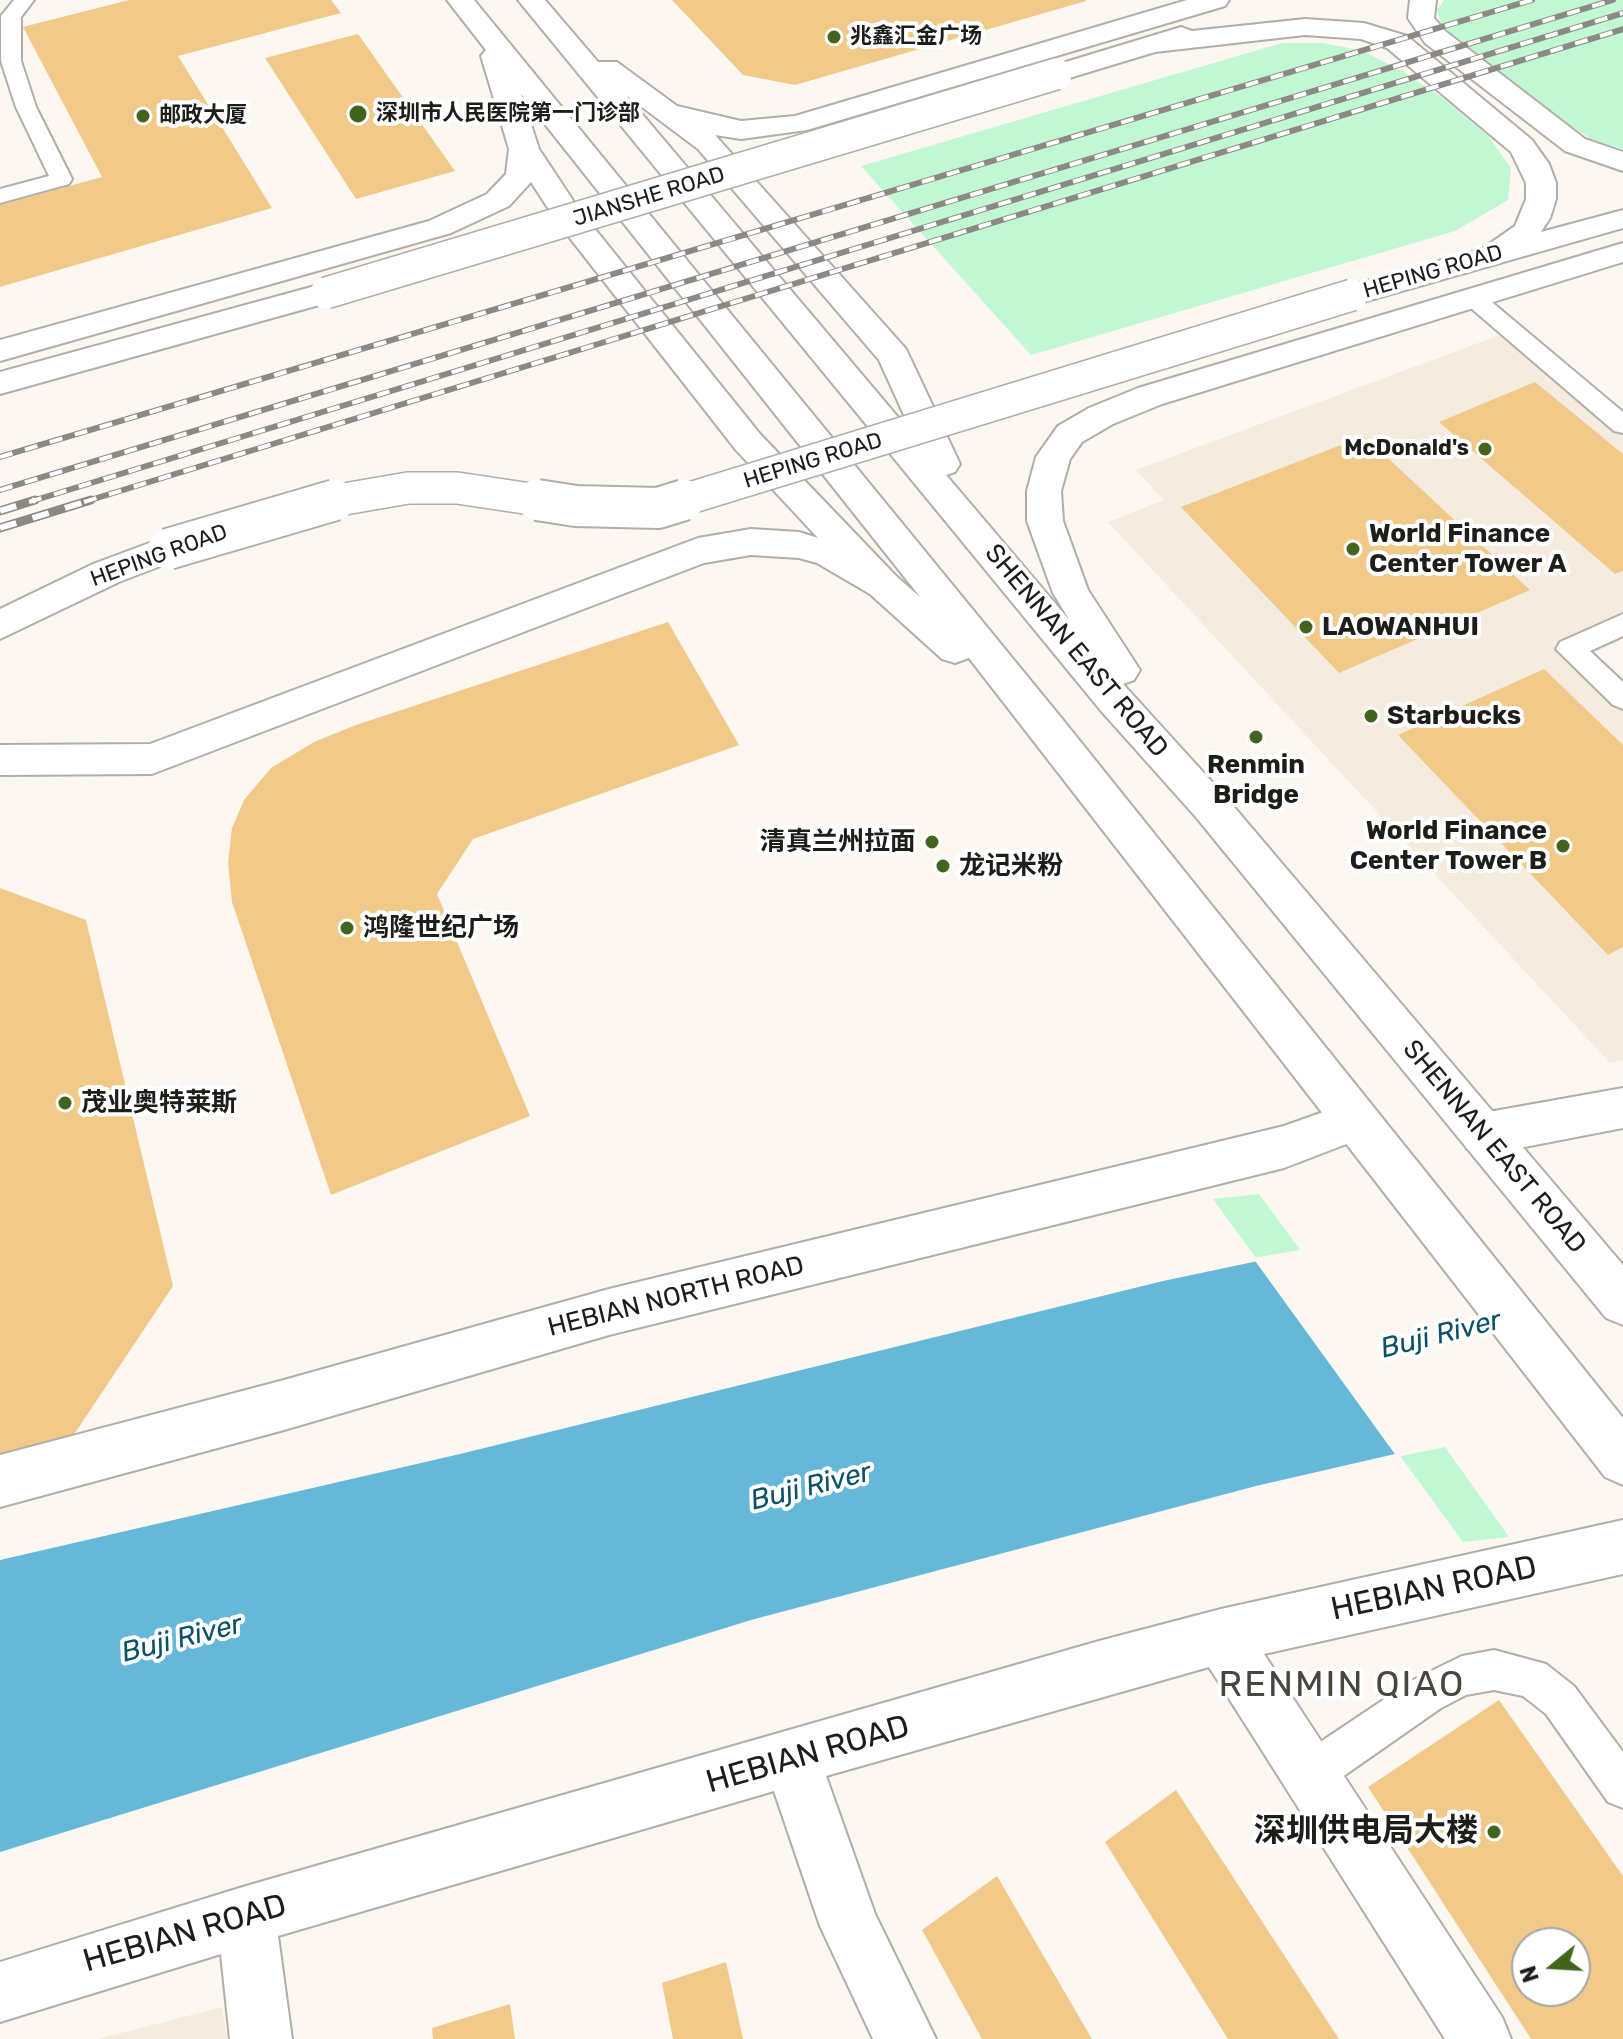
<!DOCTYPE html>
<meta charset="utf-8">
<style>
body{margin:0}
#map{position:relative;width:1623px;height:2039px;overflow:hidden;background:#fcf7f1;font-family:Rubik,sans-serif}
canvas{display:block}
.north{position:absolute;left:1511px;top:1927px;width:80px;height:80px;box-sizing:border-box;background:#fff;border:2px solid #a5a5a3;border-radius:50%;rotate:252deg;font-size:22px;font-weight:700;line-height:32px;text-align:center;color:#1e1d1a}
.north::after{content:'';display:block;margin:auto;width:28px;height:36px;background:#42641c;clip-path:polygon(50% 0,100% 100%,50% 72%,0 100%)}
</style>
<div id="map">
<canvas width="1623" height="2039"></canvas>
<div class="north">N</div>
</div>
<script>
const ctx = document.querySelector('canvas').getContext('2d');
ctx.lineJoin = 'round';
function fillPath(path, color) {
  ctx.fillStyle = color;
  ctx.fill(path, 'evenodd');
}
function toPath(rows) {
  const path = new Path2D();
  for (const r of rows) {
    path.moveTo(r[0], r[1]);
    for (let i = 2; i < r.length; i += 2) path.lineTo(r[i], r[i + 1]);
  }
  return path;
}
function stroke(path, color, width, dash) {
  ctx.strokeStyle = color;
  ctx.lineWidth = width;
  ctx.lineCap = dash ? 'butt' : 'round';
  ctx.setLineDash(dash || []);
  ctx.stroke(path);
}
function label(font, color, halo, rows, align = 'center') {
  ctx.font = font + ' Rubik,"Noto Sans SC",sans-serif';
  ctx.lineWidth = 8;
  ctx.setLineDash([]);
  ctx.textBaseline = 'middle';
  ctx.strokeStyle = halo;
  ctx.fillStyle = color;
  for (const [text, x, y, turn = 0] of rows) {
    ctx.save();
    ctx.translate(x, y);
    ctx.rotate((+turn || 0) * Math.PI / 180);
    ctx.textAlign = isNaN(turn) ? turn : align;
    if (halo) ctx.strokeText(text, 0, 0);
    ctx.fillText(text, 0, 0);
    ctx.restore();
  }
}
fillPath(toPath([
 [1519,328,1623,412,1623,639,1595,653,1623,679,1623,1060,1610,1063,1108,522,1164,500,1136,470],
 [222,2007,227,2039,98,2039]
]), '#f5ecdf');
fillPath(toPath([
 [1444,0,1623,0,1623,149,1591,139,1557,117,1442,26,1437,10],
 [1282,43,1323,43,1363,51,1402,71,1444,99,1488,136,1511,168,1508,200,1455,231,1031,355,861,166],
 [1259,1194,1440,1440,1509,1537,1463,1542,1213,1199]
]), '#c1f8d3');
fillPath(toPath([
 [1258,1261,1486,1433,1256,1486,751,1620,0,1852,0,1560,460,1454,1163,1281]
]), '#66b8d9');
fillPath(toPath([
 [1623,1195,1623,1410,1397,1457,1253,1258]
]), '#fcf7f1');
fillPath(toPath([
 [129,0,331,0,341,13,178,56,272,208,0,287,0,205,102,177,23,27],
 [672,0,1085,0,1086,1,795,85,743,75],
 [358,34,455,171,356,199,265,58],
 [1535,382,1623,454,1623,571,1615,574,1439,422],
 [1364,436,1530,590,1339,673,1181,507],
 [668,622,739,745,473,839,437,894,530,1116,331,1195,232,902,228,863,232,828,244,800,271,768,314,742,356,725],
 [1544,669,1623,745,1623,947,1608,955,1398,735],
 [0,888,86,920,173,1286,69,1442,0,1459],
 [1499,1700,1623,1876,1623,2039,1531,2039,1368,1787],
 [1527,1943,1575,1943,1575,1991,1527,1991],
 [1176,1790,1339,2039,1228,2039,1105,1842],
 [997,1876,1092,2039,982,2039,922,1930],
 [726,1962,743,2039,673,2039,662,1983],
 [510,2004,515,2039,433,2039,432,2028]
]), '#f1ca8a');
const service = toPath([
 [14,0,34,0,21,17,21,61,36,107,72,179,69,184,0,203,0,189,49,176,16,107,1,61,1,16,14,0],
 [1473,291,1481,293,1623,412,1623,433,1614,431,1465,303,1461,298,1465,293,1473,291],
 [1623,614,1623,636,1590,651,1623,682,1623,709,1613,705,1556,649,1560,642,1623,614],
 [1494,1650,1546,1664,1574,1686,1623,1752,1623,1808,1608,1802,1546,1714,1523,1696,1494,1690,1466,1695,1441,1708,1325,1789,1310,1795,1295,1789,1289,1774,1295,1759,1413,1680,1462,1656,1494,1650]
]);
const minor = toPath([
 [1354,1101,1370,1107,1377,1121,1370,1135,1284,1168,609,1335,284,1430,0,1507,0,1455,284,1380,609,1289,1284,1126,1354,1101],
 [1623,1520,1623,1574,1264,1654,1502,2017,1511,2039,1445,2039,1209,1667,826,1776,875,1914,936,2039,873,2039,820,1926,774,1791,278,1936,292,2039,230,2039,221,1954,0,2022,0,1962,246,1886,1099,1641,1221,1609,1623,1520]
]);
const tertiary = toPath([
 [1623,1088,1623,1128,1483,1155,1467,1149,1460,1134,1467,1119,1483,1113,1623,1088]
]);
const secondary = toPath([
 [1410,0,1436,0,1434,18,1445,31,1585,139,1623,152,1623,171,1565,151,1425,43,1408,18,1410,0],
 [1305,19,1364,23,1407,36,1532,140,1549,164,1556,183,1556,199,1550,218,1541,232,1623,210,1623,228,1363,302,1352,305,1341,302,1336,295,1341,288,1482,249,1515,226,1526,199,1526,183,1511,152,1387,48,1361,39,1305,35,1155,52,1056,82,1046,80,1042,74,1046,68,1181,27,1192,31,1305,19],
 [326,283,337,286,342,293,337,300,0,394,0,372,326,283],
 [168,536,181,540,186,549,181,558,119,582,0,639,0,609,93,564,168,536]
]);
const primary = toPath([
 [447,0,474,0,1063,720,1623,1418,1623,1485,1605,1477,969,658,955,663,942,659,870,594,817,563,799,558,751,555,704,563,152,774,0,775,0,745,150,744,698,538,751,529,799,532,818,538,736,450,555,219,531,182,509,206,451,233,0,361,0,340,429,221,487,194,506,174,509,149,481,56,486,50,447,0],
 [521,94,921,598,896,576,760,434,578,208,539,149,521,94],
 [518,0,545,0,598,62,617,62,677,106,741,121,795,116,1187,0,1229,0,1225,6,807,130,741,139,715,135,906,349,960,464,955,472,946,475,1070,621,1053,593,1027,521,1027,491,1036,457,1058,426,1089,408,1138,388,1623,243,1623,262,1162,404,1113,424,1082,442,1070,459,1061,491,1063,521,1088,590,1140,670,1134,680,1123,684,1223,794,1623,1265,1623,1325,1606,1318,1195,816,1102,712,518,0],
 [626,95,698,149,879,360,913,435,626,95]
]);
stroke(service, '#b2aea7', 4);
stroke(minor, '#b2aea7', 4);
stroke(tertiary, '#b2aea7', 4);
stroke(secondary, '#b2aea7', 4);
stroke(primary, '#b2aea7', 4);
fillPath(service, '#fff');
fillPath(minor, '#fff');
fillPath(tertiary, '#fff');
fillPath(secondary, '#fff');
fillPath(primary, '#fff');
const railFar1 = toPath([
 [0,457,1532,0],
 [0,490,1613,0],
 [29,502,1623,13],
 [84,502,1623,29]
]);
const rail = toPath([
 [0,511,35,500],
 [0,528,91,500]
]);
stroke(railFar1, '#8c8985', 6);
stroke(rail, '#8c8985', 9);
stroke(railFar1, '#fff', 4, [13]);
stroke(rail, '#fff', 6, [17]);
const secondaryBridgeFar1 = toPath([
 [326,293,1056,74],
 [327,502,408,488,457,488,551,502],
 [677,502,1352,295]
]);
const secondaryBridge = toPath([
 [537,500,576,506,658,508,684,500],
 [168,549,335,500]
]);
stroke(secondaryBridgeFar1, '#b2aea7', 34, []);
stroke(secondaryBridge, '#b2aea7', 44, []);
stroke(secondaryBridgeFar1, '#fff', 31);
stroke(secondaryBridge, '#fff', 40);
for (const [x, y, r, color] of [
 [834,37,8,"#42641c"],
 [358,114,10,"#42641c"],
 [143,116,8,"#42641c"],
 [1485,449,8,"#42641c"],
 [1353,549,8,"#42641c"],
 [1306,627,8,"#42641c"],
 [1371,716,8,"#42641c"],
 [1256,737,8,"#42641c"],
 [932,842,8,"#42641c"],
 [1563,846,8,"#42641c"],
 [943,866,8,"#42641c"],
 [347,928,8,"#42641c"],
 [65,1103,8,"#42641c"],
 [1494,1832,8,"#42641c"]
]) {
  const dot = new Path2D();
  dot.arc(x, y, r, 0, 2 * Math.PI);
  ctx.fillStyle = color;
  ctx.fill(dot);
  stroke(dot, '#fff', 3);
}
label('bold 22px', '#1e1d1a', '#fff', [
 ["兆鑫汇金广场",850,37],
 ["深圳市人民医院第一门诊部",376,114],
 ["邮政大厦",159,116],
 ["McDonald's",1469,449,"right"]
], 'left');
label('22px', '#1e1d1a', '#fff', [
 ["JIANSHE ROAD",649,197,-17],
 ["HEPING ROAD",1433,272,-16],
 ["HEPING ROAD",813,461,-17],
 ["HEPING ROAD",159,556,-20]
]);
label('bold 26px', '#1e1d1a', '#fff', [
 ["World Finance",1369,534],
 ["Center Tower A",1369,564],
 ["LAOWANHUI",1322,627],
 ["Starbucks",1387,716],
 ["Renmin",1256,765,"center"],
 ["Bridge",1256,795,"center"],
 ["World Finance",1547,831,"right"],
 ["Center Tower B",1547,861,"right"],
 ["清真兰州拉面",916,842,"right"],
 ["龙记米粉",959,866],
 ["鸿隆世纪广场",363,928],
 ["茂业奥特莱斯",81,1103]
], 'left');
label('26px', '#1e1d1a', '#fff', [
 ["SHENNAN EAST ROAD",1076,651,50],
 ["SHENNAN EAST ROAD",1494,1147,50],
 ["HEBIAN NORTH ROAD",676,1297,-14]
]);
label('italic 28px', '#0b5168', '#fff', [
 ["Buji River",1441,1335,-14],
 ["Buji River",811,1487,-14],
 ["Buji River",182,1639,-14]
]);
label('32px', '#1e1d1a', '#fff', [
 ["HEBIAN ROAD",1434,1589,-12],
 ["HEBIAN ROAD",808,1755,-16],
 ["HEBIAN ROAD",185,1934,-16]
]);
label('bold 32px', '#1e1d1a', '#fff', [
 ["深圳供电局大楼",1478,1832]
], 'right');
ctx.letterSpacing = '2px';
label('36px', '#494640', '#fff', [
 ["RENMIN QIAO",1342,1686]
]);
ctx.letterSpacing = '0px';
</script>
